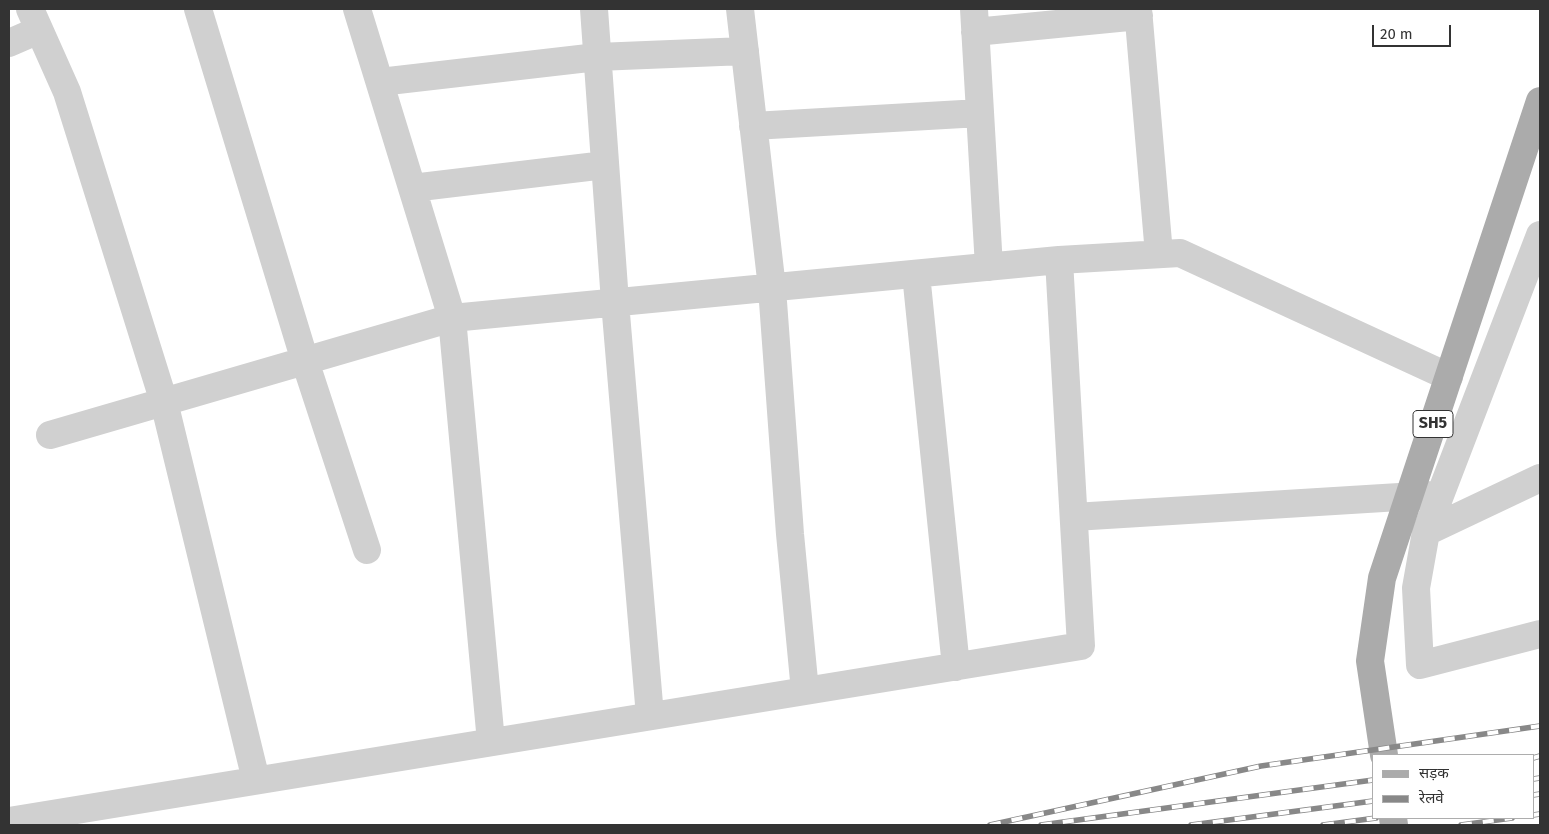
<!DOCTYPE html>
<meta charset="utf-8">
<style>
body{margin:0}
#map{position:relative;width:1549px;height:834px;overflow:hidden;background:#fff;font-family:"Fira Sans","Noto Sans Devanagari",sans-serif}
canvas{display:block}
.frame{position:absolute;inset:0;border:10px solid #333;pointer-events:none}
.legend{position:absolute;left:1372px;top:754px;width:162px;height:65px;box-sizing:border-box;background:#fff;border:1px solid #adadad;margin:0;padding:6px 9px;list-style:none;font-size:15px;color:#333}
.legend li{display:flex;align-items:center;gap:10px;height:25px}
.legend b{width:25px;border:1px solid #adadad}
.scale{position:absolute;left:1372px;top:25px;width:79px;height:22px;box-sizing:border-box;border:2px solid #333;border-top:0;padding-left:6px;font-size:15px;line-height:18px;white-space:nowrap;color:#333;-webkit-text-stroke:4px #fff;paint-order:stroke}
</style>
<div id="map">
<canvas width="1549" height="834"></canvas>
<div class="frame"></div>
<ul class="legend">
<li><b style="height:6px;background:#ababab"></b>सड़क</li>
<li><b style="height:6px;background:#888"></b>रेलवे</li>
</ul>
<div class="scale">20 m</div>
</div>
<script>
const ctx = document.querySelector('canvas').getContext('2d');
ctx.lineJoin = 'round';
function toPath(rows) {
  const path = new Path2D();
  for (const r of rows) {
    path.moveTo(r[0], r[1]);
    for (let i = 2; i < r.length; i += 2) path.lineTo(r[i], r[i + 1]);
  }
  return path;
}
function stroke(path, color, width, dash) {
  ctx.strokeStyle = color;
  ctx.lineWidth = width;
  ctx.lineCap = dash ? 'butt' : 'round';
  ctx.setLineDash(dash || []);
  ctx.stroke(path);
}
function label(font, color, halo, rows, align = 'center') {
  ctx.font = font + ' "Fira Sans",sans-serif';
  ctx.lineWidth = 5;
  ctx.setLineDash([]);
  ctx.textBaseline = 'middle';
  ctx.strokeStyle = halo;
  ctx.fillStyle = color;
  for (const [text, x, y, turn = 0] of rows) {
    ctx.save();
    ctx.translate(x, y);
    ctx.rotate((+turn || 0) * Math.PI / 180);
    ctx.textAlign = isNaN(turn) ? turn : align;
    if (halo) ctx.strokeText(text, 0, 0);
    ctx.fillText(text, 0, 0);
    ctx.restore();
  }
}
stroke(toPath([
 [30,9,67,92,164,402,256,780],
 [198,9,305,361,367,550],
 [357,9,452,318,491,742],
 [594,9,615,302,650,716],
 [740,9,772,288,790,534,805,691],
 [974,9,989,267],
 [1138,9,1159,254],
 [975,32,1139,16],
 [9,43,39,30],
 [380,82,597,57,745,51],
 [753,126,980,113],
 [412,188,605,165],
 [1540,235,1426,532,1416,588,1420,665,1540,634],
 [916,274,956,667],
 [50,435,452,318,1059,260,1180,253,1449,377],
 [1074,517,1432,495],
 [1426,532,1540,478],
 [9,821,1081,646,1059,260]
]), '#d0d0d0', 28);
stroke(toPath([
 [1384,755,1370,661,1382,578,1540,101],
 [1393,818,1394,825]
]), '#ababab', 28);
const rail = toPath([
 [1533,758,1540,756],
 [1533,779,1540,778],
 [1533,795,1540,794],
 [1533,815,1540,814],
 [990,825,1261,766,1540,726],
 [1041,825,1373,780],
 [1191,825,1373,801],
 [1323,825,1376,818],
 [1461,825,1512,818]
]);
stroke(rail, '#888', 5.5);
stroke(rail, '#fff', 4, [11]);
for (const [x, y, w] of [
 [1433,424,40]
]) {
  const box = new Path2D();
  box.roundRect(x - w / 2, y - 13.5, w, 27, 4);
  ctx.fillStyle = '#fff';
  ctx.fill(box);
  stroke(box, '#333', 1);
}
label('bold 16px', '#333', null, [
 ["SH5",1433,424]
]);
</script>
